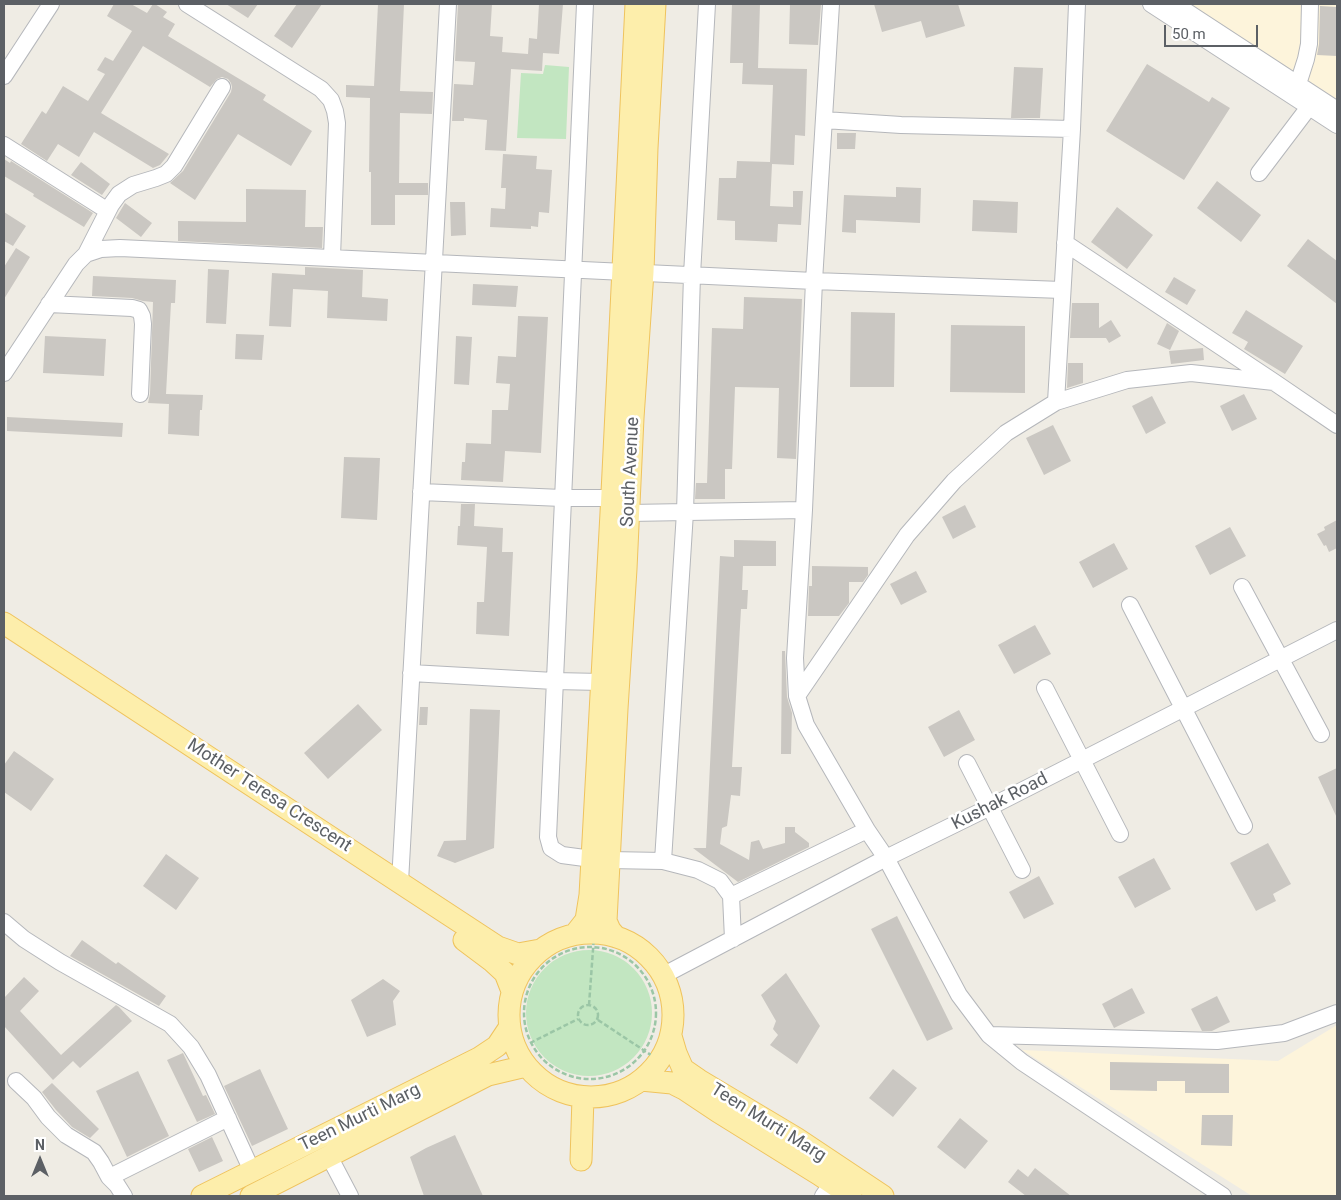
<!DOCTYPE html>
<style>
body{margin:0}
#map{position:relative;width:1341px;height:1200px;overflow:hidden;background:#efece4;font-family:Roboto,sans-serif}
canvas{display:block}
.frame{position:absolute;inset:0;border:5px solid #5c6065;pointer-events:none}
.north{position:absolute;left:15px;top:1135px;width:50px;height:50px;-webkit-text-stroke:4px #fff;paint-order:stroke;rotate:0deg;font-size:14px;font-weight:700;line-height:20px;text-align:center;color:#5c6065}
.north::after{content:'';display:block;margin:auto;width:18px;height:22px;background:#5c6065;clip-path:polygon(50% 0,100% 100%,50% 72%,0 100%)}
.scale{position:absolute;left:1164px;top:25px;width:94px;height:22px;box-sizing:border-box;border:2px solid #5c6065;border-top:0;padding-left:6px;font-size:15px;line-height:18px;white-space:nowrap;color:#5c6065;-webkit-text-stroke:4px #fff;paint-order:stroke}
</style>
<div id="map">
<canvas width="1341" height="1200"></canvas>
<div class="frame"></div>
<div class="north">N</div>
<div class="scale">50 m</div>
</div>
<script>
const ctx = document.querySelector('canvas').getContext('2d');
ctx.lineJoin = 'round';
function fillPath(path, color) {
  ctx.fillStyle = color;
  ctx.fill(path, 'evenodd');
}
function toPath(rows) {
  const path = new Path2D();
  for (const r of rows) {
    if (r.length === 3) {
      path.moveTo(r[0] + r[2], r[1]);
      path.arc(r[0], r[1], r[2], 0, 2 * Math.PI);
      continue;
    }
    path.moveTo(r[0], r[1]);
    for (let i = 2; i < r.length; i += 2) path.lineTo(r[i], r[i + 1]);
  }
  return path;
}
function stroke(path, color, width, dash) {
  ctx.strokeStyle = color;
  ctx.lineWidth = width;
  ctx.lineCap = dash ? 'butt' : 'round';
  ctx.setLineDash(dash || []);
  ctx.stroke(path);
}
function label(font, color, halo, rows, align = 'center') {
  ctx.font = font + ' Roboto,sans-serif';
  ctx.lineWidth = 5;
  ctx.setLineDash([]);
  ctx.textBaseline = 'middle';
  ctx.strokeStyle = halo;
  ctx.fillStyle = color;
  for (const [text, x, y, turn = 0] of rows) {
    ctx.save();
    ctx.translate(x, y);
    ctx.rotate((+turn || 0) * Math.PI / 180);
    ctx.textAlign = isNaN(turn) ? turn : align;
    if (halo) ctx.strokeText(text, 0, 0);
    ctx.fillText(text, 0, 0);
    ctx.restore();
  }
}
fillPath(toPath([
 [1190,4,1337,4,1337,101,1300,77],
 [1337,1025,1337,1196,1252,1196,1022,1050,1278,1061]
]), '#fdf4db');
fillPath(toPath([
 [545,65,569,67,566,139,517,138,521,73,543,74],
 [589,1013,63]
]), '#c2e6c1');
fillPath(toPath([
 [114,4,131,4,147,13,153,4,155,4,167,12,163,17,175,24,168,36,266,95,263,100,312,131,291,166,238,134,195,200,170,183,183,171,231,92,232,87,231,83,228,79,222,77,217,79,210,87,143,46,101,113,169,154,160,165,153,168,94,132,79,157,58,144,47,161,21,144,42,111,46,114,63,86,88,101,105,74,97,70,105,57,113,61,132,31,107,16],
 [226,4,258,4,248,18],
 [297,4,322,4,292,48,274,36],
 [378,4,404,4,400,91,433,92,432,114,400,113,399,183,428,183,428,195,395,195,395,225,371,225,371,172,369,172,370,98,346,97,346,85,374,86],
 [458,4,492,4,490,36,503,37,502,52,528,54,529,38,537,39,539,4,563,4,559,54,543,53,542,71,511,69,506,151,485,150,487,120,464,118,464,121,452,121,454,84,473,85,475,62,455,61],
 [732,4,760,4,758,68,807,69,805,136,795,135,794,165,772,164,770,206,793,207,793,191,803,191,801,225,778,224,777,242,735,240,735,221,717,220,719,178,736,178,737,161,770,162,773,85,742,84,743,63,730,63],
 [790,4,821,4,818,45,789,44],
 [874,4,958,4,965,26,926,38,921,21,882,32],
 [1320,6,1337,7,1337,56,1317,55,1319,44],
 [1147,64,1209,102,1212,97,1230,108,1184,180,1106,131],
 [1014,67,1043,68,1040,118,1011,118],
 [837,133,856,133,855,149,837,149],
 [503,154,537,156,536,169,552,170,549,213,539,212,538,227,531,226,531,229,490,227,491,208,505,209,506,188,501,188],
 [4,159,10,163,11,161,93,213,84,227,33,196,34,194,4,176],
 [81,162,110,184,102,195,71,175],
 [1217,181,1261,215,1241,242,1197,208],
 [896,187,921,188,920,223,856,220,856,233,842,232,844,195,896,197],
 [246,189,306,190,305,227,323,227,322,248,178,241,178,221,246,222],
 [973,200,1018,202,1017,233,972,231],
 [450,202,465,202,466,235,451,236],
 [125,203,152,223,141,237,116,218],
 [1117,207,1153,235,1127,269,1091,242],
 [4,212,26,226,13,246,4,241],
 [1308,239,1337,261,1337,304,1287,266],
 [16,248,30,257,4,299,4,267],
 [305,267,363,270,362,297,388,299,387,321,327,318,328,291,293,289,291,327,269,326,272,273,305,275],
 [208,269,229,270,226,324,206,323],
 [93,276,176,280,175,303,171,303,166,394,203,395,202,410,200,410,199,436,168,434,169,404,148,403,150,394,153,302,143,301,132,298,92,296],
 [1174,277,1196,290,1187,305,1165,292],
 [473,284,518,286,516,307,472,305],
 [744,297,802,299,796,459,777,458,779,388,735,387,732,469,725,469,725,499,695,499,696,483,707,483,712,328,743,329],
 [1072,303,1099,303,1099,328,1111,320,1121,336,1109,343,1106,338,1070,338],
 [1246,310,1303,346,1285,374,1244,349,1248,342,1232,333],
 [851,312,895,313,894,387,850,387],
 [518,316,548,317,541,453,505,451,503,482,461,480,462,462,465,462,466,443,491,444,492,410,508,410,510,384,496,383,498,356,516,357],
 [1167,323,1179,331,1170,350,1157,344],
 [951,325,1025,326,1025,393,950,392],
 [236,334,264,335,262,360,235,359],
 [45,336,106,339,104,376,43,373],
 [456,336,472,337,469,385,454,384],
 [1203,348,1204,360,1171,364,1169,351],
 [1068,363,1083,363,1083,383,1067,388],
 [1244,394,1257,419,1232,431,1220,406],
 [1152,396,1166,423,1146,434,1132,406],
 [7,417,123,423,122,437,7,431],
 [1053,425,1071,461,1044,475,1026,438],
 [344,457,380,458,377,520,341,518],
 [461,504,475,504,474,526,503,528,502,552,513,552,509,636,476,634,477,602,484,602,487,547,457,545,458,526,460,526],
 [965,505,976,527,953,539,942,517],
 [1337,520,1337,548,1329,552,1326,545,1324,546,1317,534,1325,530,1324,527],
 [1230,527,1246,556,1210,575,1195,546],
 [734,540,776,541,776,566,743,566,742,590,748,590,747,609,741,609,732,767,742,767,740,796,731,795,727,826,722,828,720,844,749,860,751,842,759,840,763,849,785,843,785,827,795,827,795,832,809,843,809,847,738,882,693,848,706,848,720,556,734,557],
 [1114,543,1128,569,1093,588,1079,562],
 [812,566,868,567,868,575,863,582,849,582,849,603,839,616,808,616,809,586,812,586],
 [916,571,927,592,901,605,890,584],
 [1035,625,1051,654,1014,674,998,645],
 [782,651,785,651,787,697,792,713,791,754,781,754],
 [358,704,382,730,328,779,304,753],
 [420,707,428,707,427,725,419,725],
 [470,709,500,710,494,848,455,863,437,856,444,841,466,840],
 [959,710,975,740,944,757,928,727],
 [14,751,54,779,31,811,4,792,4,765],
 [1337,768,1337,818,1318,777],
 [1268,843,1291,884,1273,894,1276,901,1256,911,1230,863],
 [166,854,199,878,176,910,143,886],
 [1154,858,1171,889,1135,908,1118,877],
 [1039,876,1054,904,1024,919,1009,892],
 [897,916,953,1029,927,1041,871,929],
 [82,940,116,964,118,962,166,996,159,1006,70,956],
 [786,973,820,1026,797,1064,770,1045,778,1035,773,1029,776,1021,761,995],
 [24,977,39,991,20,1011,61,1055,116,1005,119,1007,132,1021,80,1068,73,1061,53,1080,4,1026,4,998],
 [383,979,400,991,393,1001,396,1025,367,1037,351,1000],
 [1132,988,1145,1013,1114,1028,1102,1004],
 [1217,996,1230,1022,1212,1031,1202,1031,1191,1009],
 [183,1053,203,1096,206,1095,215,1114,197,1122,167,1060],
 [1110,1062,1229,1064,1229,1093,1185,1093,1185,1081,1157,1081,1157,1091,1110,1090],
 [260,1069,288,1129,252,1146,224,1086],
 [893,1069,917,1088,893,1117,869,1098],
 [138,1071,169,1136,127,1157,96,1091],
 [52,1083,99,1129,90,1138,72,1127,56,1110,42,1092],
 [1202,1115,1233,1115,1232,1146,1201,1145],
 [960,1118,988,1141,965,1169,937,1147],
 [455,1135,483,1196,424,1196,410,1157,426,1148],
 [212,1137,223,1161,199,1172,188,1149],
 [1035,1168,1071,1196,1026,1196,1008,1182,1018,1169,1028,1177]
]), '#cac7c2');
const minor = toPath([
 [187,4,321,89,331,100,335,111,337,123,332,257],
 [585,4,548,837,551,848,562,855,592,859],
 [831,4,814,281,804,510,795,658,797,696,806,725,867,830,886,858,959,995,989,1035,1022,1062,1223,1196],
 [1151,4,1337,125],
 [1175,4,1337,110],
 [4,76,51,4],
 [1298,84,1306,59,1309,44,1310,4],
 [824,120,901,125,1072,129],
 [4,145,108,211],
 [1259,173,1309,107],
 [1065,243,1274,382,1337,425],
 [86,254,111,205,119,194,133,185,156,178,166,174,174,166,222,87],
 [49,304,132,308,139,310,142,316,143,324,140,394],
 [4,373,76,264,86,254,101,249,120,248,814,281,1062,290],
 [1056,402,1072,129,1077,4],
 [421,492,562,498,611,498],
 [629,513,804,510],
 [1242,587,1321,734],
 [1130,605,1244,826],
 [411,673,554,681,602,682],
 [1045,688,1120,834],
 [797,696,907,535,954,481,1006,433,1056,402,1127,380,1191,373,1274,382],
 [967,763,1022,870],
 [609,860,663,861,685,512,692,275,707,4],
 [663,861,698,870,720,881,731,896,733,939],
 [400,882,448,4],
 [731,896,867,830],
 [4,922,24,939,60,962,170,1024,191,1047,208,1075,252,1171],
 [664,975,886,858,990,807,1337,630],
 [989,1035,1217,1041,1284,1033,1337,1013],
 [16,1081,34,1098,48,1117,66,1135,94,1152,101,1162,109,1177,117,1185,124,1196],
 [329,1156,350,1196],
 [112,1176,228,1118],
 [823,1196,832,1183]
]);
const major = toPath([
 [4,623,498,947,518,954,540,950],
 [591,1015,82],
 [575,934,586,920,590,895,611,513,636,4],
 [616,937,610,930,606,921,617,709,626,569,633,418,643,272,647,148,655,4],
 [464,940,492,961,505,973,512,991],
 [671,1036,676,1053,683,1069,699,1080,796,1138,883,1196],
 [641,1080,672,1083,684,1089,717,1111,820,1175,851,1196],
 [581,1160,583,1097],
 [202,1196,479,1058,497,1046,509,1028],
 [251,1196,488,1075,526,1066]
]);
stroke(minor, '#b5b7bb', 18);
stroke(major, '#efc35d', 23);
stroke(toPath([
 [590,1013,66],
 [588,1015,10],
 [589,1005,594,936],
 [598,1020,660,1061],
 [530,1043,578,1019]
]), '#9bc6a6', 2.5, [5, 2.5]);
stroke(minor, '#fff', 16);
stroke(major, '#fdeeab', 21);
label('18px', '#5c6065', '#fff', [
 ["South Avenue",631,472,-87],
 ["Mother Teresa Crescent",269,796,33],
 ["Kushak Road",1000,802,-27],
 ["Teen Murti Marg",360,1118,-26],
 ["Teen Murti Marg",768,1123,32]
]);
</script>
